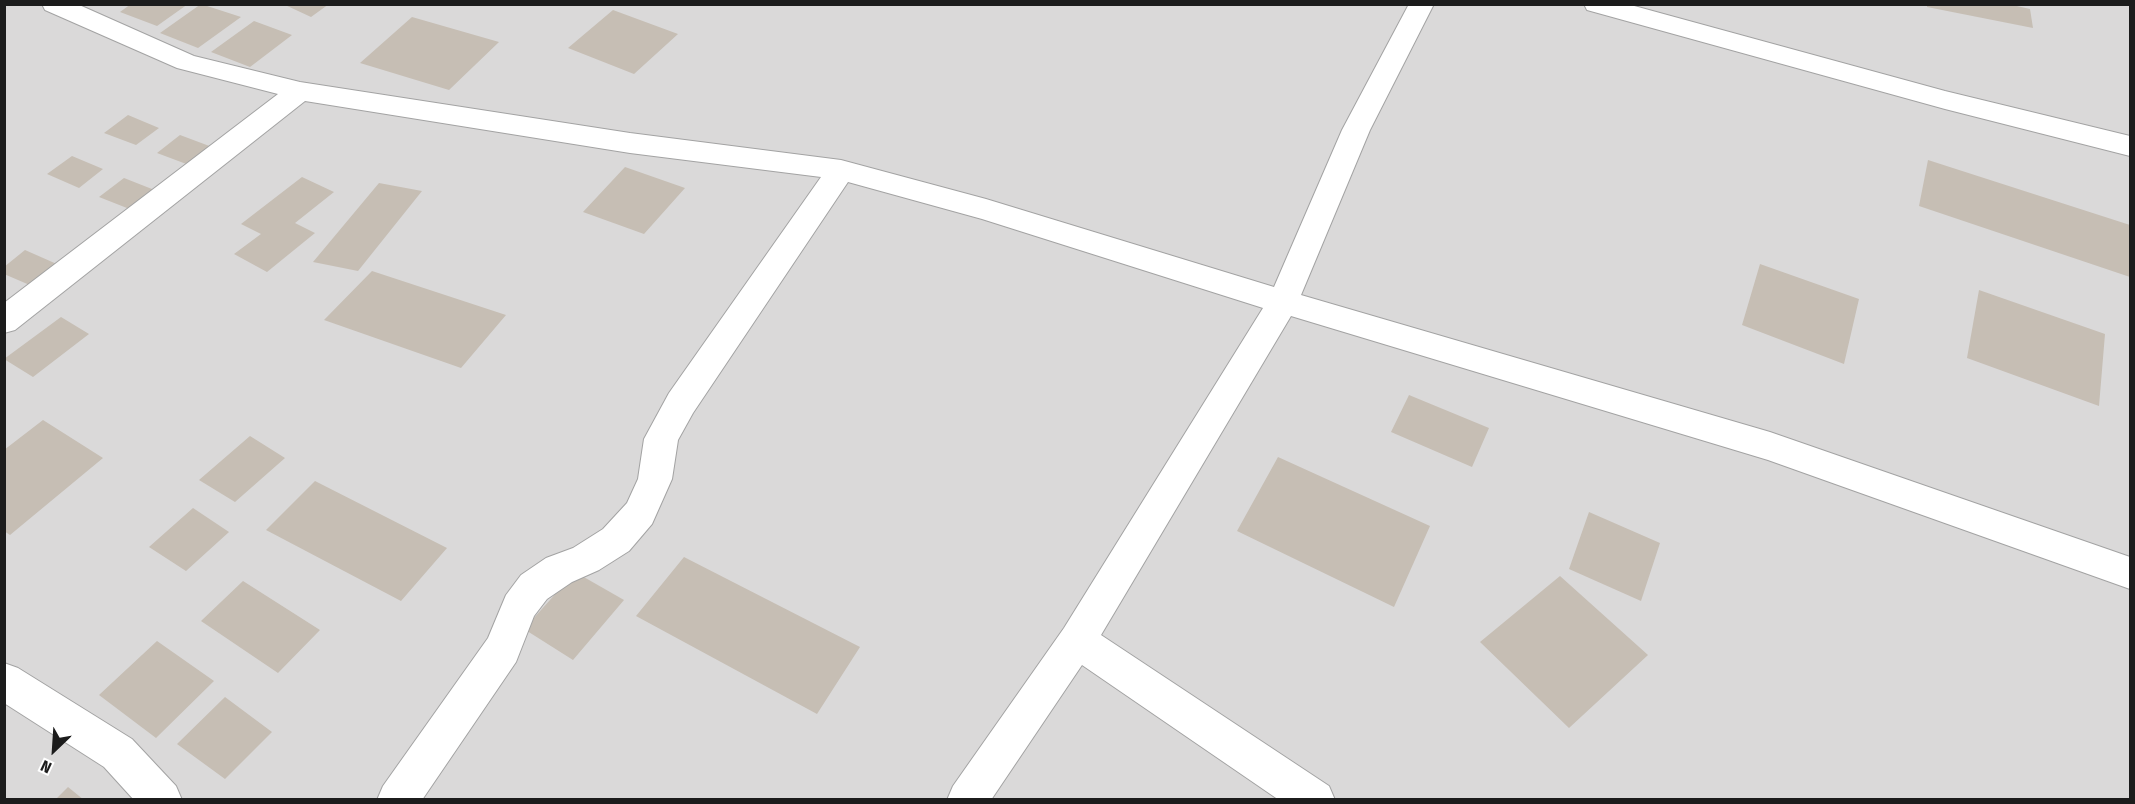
<!DOCTYPE html>
<style>
body{margin:0}
#map{position:relative;width:2135px;height:804px;overflow:hidden;background:#eeebe1;font-family:"Fira Sans Condensed",sans-serif}
canvas{display:block}
.frame{position:absolute;inset:0;border:6px solid #1c1c1c;pointer-events:none}
.north{position:absolute;left:24px;top:720px;width:60px;height:60px;-webkit-text-stroke:4px #fff;paint-order:stroke;rotate:205deg;font-size:16px;font-weight:700;line-height:24px;text-align:center;color:#1c1c1c}
.north::after{content:'';display:block;margin:auto;width:21px;height:27px;background:#1c1c1c;clip-path:polygon(50% 0,100% 100%,50% 72%,0 100%)}
</style>
<div id="map">
<canvas width="2135" height="804"></canvas>
<div class="frame"></div>
<div class="north">N</div>
</div>
<script>
const ctx = document.querySelector('canvas').getContext('2d');
ctx.lineJoin = 'round';
function fillPath(path, color) {
  ctx.fillStyle = color;
  ctx.fill(path, 'evenodd');
}
function toPath(rows) {
  const path = new Path2D();
  for (const r of rows) {
    path.moveTo(r[0], r[1]);
    for (let i = 2; i < r.length; i += 2) path.lineTo(r[i], r[i + 1]);
  }
  return path;
}
function stroke(path, color, width, dash) {
  ctx.strokeStyle = color;
  ctx.lineWidth = width;
  ctx.lineCap = dash ? 'butt' : 'round';
  ctx.setLineDash(dash || []);
  ctx.stroke(path);
}
fillPath(toPath([
 [5,5,2130,5,2130,799,5,799]
]), '#dad9d9');
fillPath(toPath([
 [131,4,188,4,157,26,120,12],
 [201,4,241,17,198,48,160,33],
 [283,4,329,4,311,17],
 [1927,4,2008,4,2030,9,2033,28,1927,7],
 [613,10,678,34,634,74,568,48],
 [412,17,499,42,449,90,360,63],
 [254,21,292,35,250,67,211,52],
 [128,115,159,128,136,145,104,133],
 [180,135,212,147,189,165,157,153],
 [72,156,103,169,79,188,47,174],
 [1928,160,2130,225,2130,277,1919,206],
 [625,167,685,188,644,234,583,212],
 [302,177,334,192,295,223,315,233,267,272,234,254,261,234,241,224],
 [124,178,157,191,132,210,99,197],
 [379,183,422,191,358,271,313,262],
 [25,250,59,265,32,286,4,274,4,267],
 [1760,264,1859,299,1844,364,1742,325],
 [372,271,506,315,461,368,324,320],
 [1979,290,2105,334,2099,406,1967,358],
 [61,317,89,334,33,377,4,359],
 [1409,395,1489,428,1472,467,1391,432],
 [43,420,103,458,10,535,4,531,4,450],
 [250,436,285,458,235,502,199,480],
 [1278,457,1430,526,1394,607,1237,531],
 [315,481,447,548,401,601,266,530],
 [193,508,229,532,186,571,149,547],
 [1589,512,1660,543,1641,601,1569,569],
 [684,557,860,647,817,714,636,616],
 [575,572,624,600,573,660,524,629],
 [1560,576,1648,655,1569,728,1480,642],
 [243,581,320,630,278,673,201,621],
 [157,641,214,681,156,738,99,695],
 [225,697,272,732,225,779,177,744],
 [68,787,84,800,55,800]
]), '#c6beb4');
const minor = toPath([
 [42,4,77,4,194,56,300,82,630,133,841,160,986,199,1274,287,1342,130,1409,4,1434,4,1370,130,1301,295,1770,432,2130,557,2130,589,1768,460,1291,316,1101,635,1329,786,1335,800,1279,800,1082,665,991,800,947,800,953,786,1064,628,1263,308,982,219,848,182,693,413,678,440,672,479,652,524,629,551,599,570,572,582,547,599,534,616,516,662,422,800,377,800,383,786,488,638,506,595,521,575,546,558,573,548,603,529,627,503,638,479,644,439,669,393,821,177,630,153,305,101,15,330,4,333,4,303,278,94,177,68,45,10,42,4],
 [1584,4,1627,4,1945,91,2130,136,2130,156,1945,109,1587,10,1584,4],
 [4,663,18,668,132,739,176,786,182,800,134,800,104,767,4,703,4,663]
]);
stroke(minor, '#a3a3a3', 2);
fillPath(minor, '#fff');
</script>
